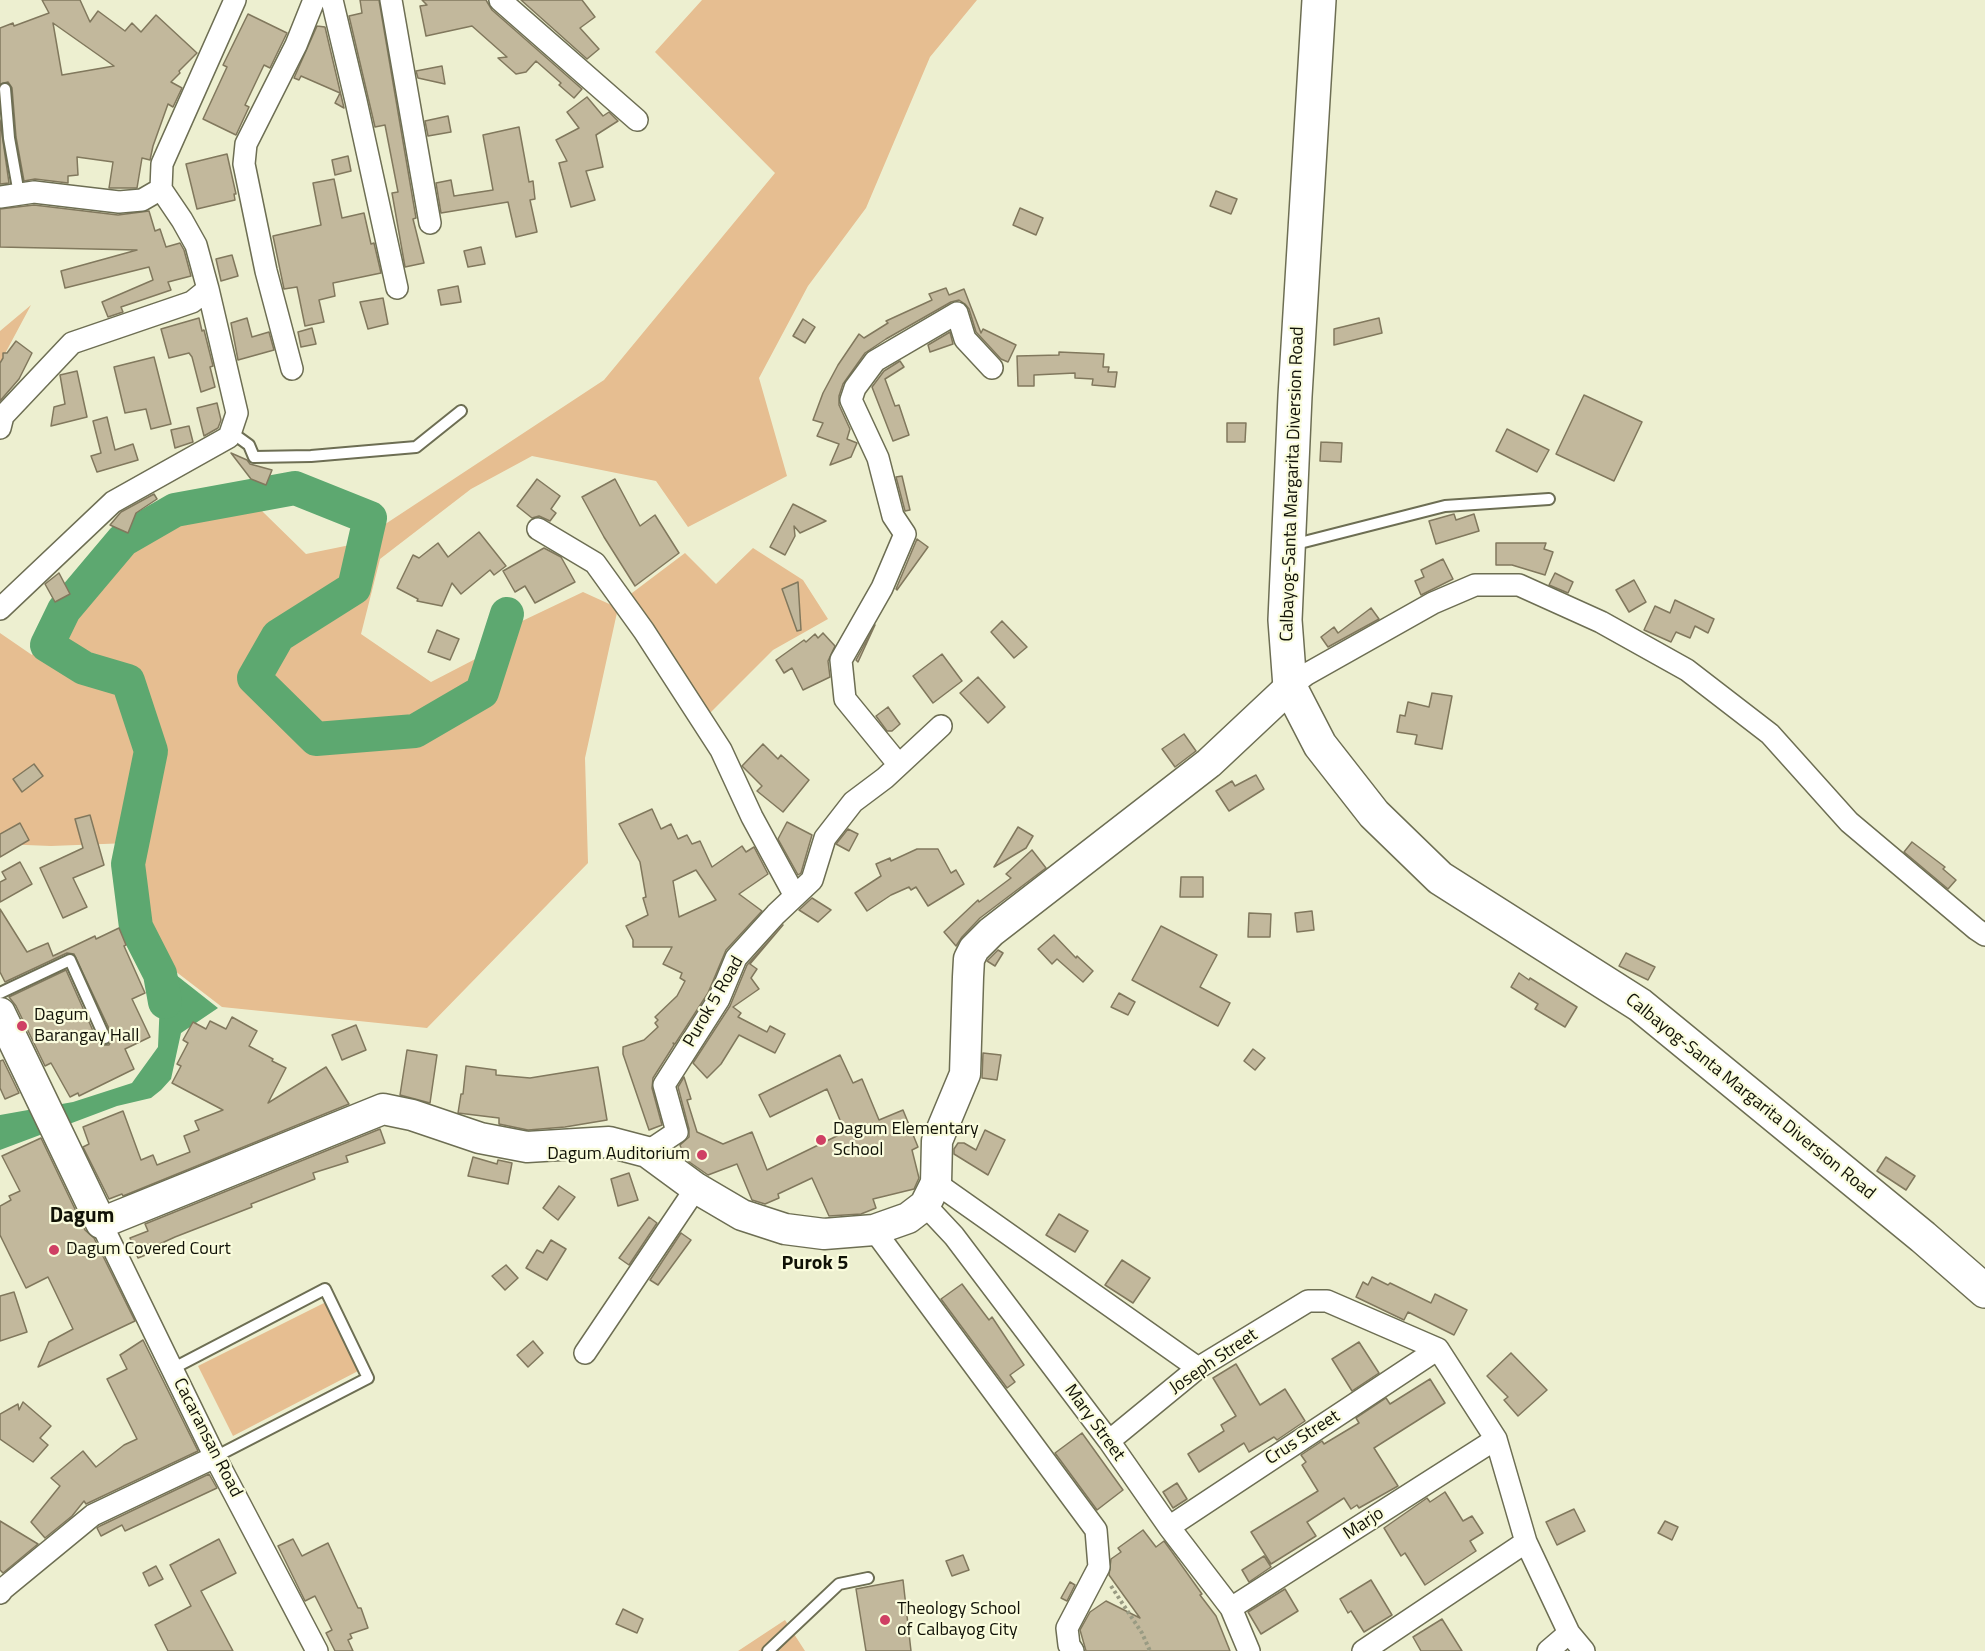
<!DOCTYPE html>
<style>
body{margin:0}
canvas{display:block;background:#edefd0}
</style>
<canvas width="1985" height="1651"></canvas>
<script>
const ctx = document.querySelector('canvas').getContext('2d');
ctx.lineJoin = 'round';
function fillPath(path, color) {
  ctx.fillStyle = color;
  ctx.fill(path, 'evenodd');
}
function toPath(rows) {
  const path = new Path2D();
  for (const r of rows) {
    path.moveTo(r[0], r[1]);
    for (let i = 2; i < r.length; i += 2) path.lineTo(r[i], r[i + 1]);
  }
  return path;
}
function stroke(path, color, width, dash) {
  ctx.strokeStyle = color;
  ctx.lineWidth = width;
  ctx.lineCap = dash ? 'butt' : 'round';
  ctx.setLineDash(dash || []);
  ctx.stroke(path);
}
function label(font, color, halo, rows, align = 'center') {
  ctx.font = font + ' "Titillium Web",sans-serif';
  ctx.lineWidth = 4.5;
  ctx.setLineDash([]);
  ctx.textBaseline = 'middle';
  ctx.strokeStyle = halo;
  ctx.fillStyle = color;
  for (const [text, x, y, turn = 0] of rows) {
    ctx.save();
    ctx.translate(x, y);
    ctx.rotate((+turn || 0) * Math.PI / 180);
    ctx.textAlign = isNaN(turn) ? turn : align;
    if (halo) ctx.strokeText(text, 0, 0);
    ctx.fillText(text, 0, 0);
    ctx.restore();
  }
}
fillPath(toPath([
 [702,0,977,0,930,57,866,208,808,286,759,378,787,476,688,527,656,481,532,456,471,489,380,559,361,634,431,682,485,654,520,622,583,592,618,608,585,758,588,863,427,1028,222,1007,149,951,129,843,51,846,0,844,0,633,32,655,93,556,167,505,241,486,263,512,306,554,355,544,604,380,775,173,655,52],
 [31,305,0,363,0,331],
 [753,548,803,580,828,619,773,650,707,716,628,596,685,553,716,584],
 [326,1302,360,1370,233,1436,198,1366],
 [785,1620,805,1651,738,1651]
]), '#e6be91');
fillPath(toPath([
 [152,956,218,1008,181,1033,171,1079,161,1090,151,1098,117,1106,0,1150,0,1115,73,1102,132,1083,158,1047,160,1000]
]), '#5da870');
stroke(toPath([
 [165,1002,160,974,136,927,128,864,151,751,128,681,84,668,47,645,64,610,123,540,175,510,295,488,370,518,354,588,278,636,254,678,316,739,415,731,482,692,507,614]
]), '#5da870', 34);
const building = toPath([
 [42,0,80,0,90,22,98,11,125,31,132,23,141,32,156,15,197,53,179,71,180,73,171,82,182,88,173,107,168,104,153,146,150,160,142,158,137,188,109,188,113,162,77,157,78,175,68,176,68,183,35,179,24,181,16,137,12,88,8,82,0,84,0,28,13,23,14,26,49,13,42,0],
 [53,23,114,66,62,75,53,23],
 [360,0,379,0,416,218,413,219,424,263,405,267,392,193,398,192,385,125,375,127,349,16,362,13,360,0],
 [422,0,486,0,492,10,582,89,574,98,559,85,561,83,536,61,526,72,516,74,498,58,507,57,472,26,426,36,420,6,427,5,422,0],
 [521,0,582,0,595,17,580,28,599,49,587,59,521,0],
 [248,14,287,33,270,68,264,65,245,105,249,107,236,135,203,119,227,67,223,65,248,14],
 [317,26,325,27,344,108,335,103,340,93,301,76,299,80,294,78,317,26],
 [442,66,445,84,418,78,416,71,442,66],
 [587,97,603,116,609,112,618,121,596,135,603,167,586,171,595,200,571,207,559,163,567,161,556,140,579,128,567,112,587,97],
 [448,116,451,132,428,136,425,121,448,116],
 [0,120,9,183,0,184,0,120],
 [519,127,529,182,533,181,535,199,530,200,537,232,516,237,508,202,441,213,436,183,451,180,454,196,493,190,483,135,519,127],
 [227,154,236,194,234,194,235,200,197,209,186,164,227,154],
 [348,156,351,171,335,175,332,160,348,156],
 [334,179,342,218,364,213,371,244,374,243,381,273,333,283,335,296,319,300,324,322,305,326,297,287,284,289,273,236,321,225,313,183,334,179],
 [1216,191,1237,199,1231,214,1210,206,1216,191],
 [34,205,118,215,149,211,155,231,160,229,166,247,180,243,184,250,191,276,168,282,171,290,121,307,123,312,108,317,102,302,153,280,149,267,65,288,61,271,137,250,0,247,0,209,34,205],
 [1020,208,1043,218,1036,235,1013,225,1020,208],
 [481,247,485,264,468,267,464,251,481,247],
 [232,255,238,276,221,281,216,259,232,255],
 [458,286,461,302,441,305,438,290,458,286],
 [946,288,949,295,964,289,981,333,983,329,1016,345,1008,362,1001,359,976,332,969,309,965,304,959,300,951,302,886,339,865,353,843,384,839,396,839,405,850,429,847,439,857,443,851,457,830,465,839,444,817,436,823,423,813,420,823,393,838,365,859,334,864,338,888,323,886,321,932,300,929,294,946,288],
 [383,298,388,324,368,329,360,302,383,298],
 [199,318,202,331,204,330,213,366,210,367,215,387,201,392,192,357,189,353,169,358,161,329,199,318],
 [247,318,252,337,269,332,274,350,238,360,231,323,247,318],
 [1379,318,1382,333,1334,345,1334,329,1379,318],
 [803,319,815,327,805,343,793,336,803,319],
 [312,328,316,344,301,347,298,332,312,328],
 [950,332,953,344,930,352,928,345,950,332],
 [16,341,32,353,19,379,0,401,0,363,3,358,3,353,7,353,16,341],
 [1059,352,1104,354,1103,367,1109,367,1108,372,1117,372,1115,387,1092,385,1093,379,1075,378,1075,373,1034,375,1034,386,1018,386,1017,356,1059,355,1059,352],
 [154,357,171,424,151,429,146,409,125,413,114,367,154,357],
 [900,361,904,367,885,379,895,406,899,405,909,435,893,441,872,387,884,371,900,361],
 [77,371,87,417,51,426,54,407,65,404,60,375,77,371],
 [1584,395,1642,422,1614,481,1556,454,1584,395],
 [217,403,221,420,218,428,204,436,197,408,217,403],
 [107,417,115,450,133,444,138,460,97,472,91,456,101,453,93,421,107,417],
 [1227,423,1246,423,1245,442,1227,442,1227,423],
 [189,426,193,442,175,448,171,430,189,426],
 [1507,429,1549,450,1537,472,1496,451,1507,429],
 [1321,442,1342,443,1341,462,1320,461,1321,442],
 [231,453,247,460,250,464,272,470,266,485,251,479,231,453],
 [902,476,910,510,905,511,896,477,902,476],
 [537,479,560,496,551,509,556,513,550,521,539,516,532,518,517,506,537,479],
 [615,479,640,526,655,515,679,553,635,586,604,537,582,497,615,479],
 [154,494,157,499,136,513,128,533,110,525,121,512,154,494],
 [793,504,826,521,800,533,794,526,795,536,785,555,770,547,793,504],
 [1454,514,1456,520,1474,514,1479,531,1436,544,1429,521,1454,514],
 [479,532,506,566,494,575,490,570,461,594,452,583,442,606,417,601,418,599,397,588,413,555,419,558,438,543,448,557,479,532],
 [917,539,928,547,897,590,896,589,917,539],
 [1496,543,1546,543,1544,549,1553,552,1545,575,1512,565,1496,565,1496,543],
 [544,548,561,557,575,582,535,603,525,586,515,592,503,571,544,548],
 [1443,559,1453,579,1421,595,1415,581,1424,577,1421,570,1443,559],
 [59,573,70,594,55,602,45,584,59,573],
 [1555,573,1573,582,1568,593,1549,585,1555,573],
 [1634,580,1646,602,1629,612,1616,590,1634,580],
 [798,582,801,630,797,631,782,589,798,582],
 [1675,600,1714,619,1708,633,1695,626,1690,638,1676,632,1671,642,1644,630,1655,606,1670,613,1675,600],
 [1371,608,1379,619,1328,647,1321,637,1334,627,1338,633,1371,608],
 [1002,621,1027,647,1014,658,991,632,1002,621],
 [875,625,858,662,856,660,875,625],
 [437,630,459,639,450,660,428,652,437,630],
 [823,633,835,646,828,661,830,677,803,690,792,668,784,673,776,660,804,640,806,642,815,634,818,638,823,633],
 [942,654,962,681,933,703,913,676,942,654],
 [978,677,1005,707,988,723,960,693,978,677],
 [1432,693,1452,696,1442,749,1415,744,1417,735,1397,732,1400,715,1405,716,1408,702,1429,707,1432,693],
 [888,707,900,724,892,731,887,731,876,716,888,707],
 [1184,734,1196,751,1175,767,1162,749,1184,734],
 [763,744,778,759,781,755,809,780,783,812,757,791,762,786,742,766,763,744],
 [34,764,43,776,22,792,13,779,34,764],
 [1256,775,1264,789,1229,811,1216,791,1232,781,1235,786,1256,775],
 [652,809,661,829,671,824,678,839,687,835,692,844,700,841,712,867,742,846,746,852,754,847,768,874,739,894,762,911,726,950,708,993,675,1044,673,1043,674,1045,653,1078,652,1088,662,1125,649,1130,623,1054,623,1047,644,1040,658,1027,655,1023,658,1020,655,1017,677,996,685,981,680,978,682,973,663,964,672,947,633,947,633,940,626,926,648,915,643,898,646,897,640,862,619,824,652,809],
 [696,870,716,900,679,917,673,881,696,870],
 [90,815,104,865,73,878,87,907,63,918,40,868,83,848,75,819,90,815],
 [787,822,812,835,801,873,798,875,778,839,787,822],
 [20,823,29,840,0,857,0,834,20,823],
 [1018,827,1033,836,1026,848,994,867,1018,827],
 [848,829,858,834,849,851,836,844,848,829],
 [1912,842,1945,867,1943,869,1956,880,1948,889,1904,852,1912,842],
 [917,849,938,849,951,873,956,870,964,884,928,906,916,887,911,890,909,887,891,895,867,911,855,893,881,876,876,864,890,858,891,861,917,849],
 [1032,850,1046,868,980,918,962,937,956,946,944,932,978,900,979,902,1011,878,1006,874,1032,850],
 [20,862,32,884,0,902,0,882,6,879,2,872,20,862],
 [1181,877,1203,877,1203,897,1180,897,1181,877],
 [812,898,831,910,818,922,799,910,812,898],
 [0,909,27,952,48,943,53,956,95,936,96,939,119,928,126,945,124,946,145,993,132,999,150,1037,125,1049,134,1069,79,1096,78,1093,70,1097,51,1063,45,1066,16,1006,9,997,66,970,98,1042,104,1045,109,1045,112,1039,112,1035,74,954,67,953,5,982,0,972,0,909],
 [1312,911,1314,930,1297,932,1295,913,1312,911],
 [1249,913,1271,914,1270,937,1248,937,1249,913],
 [783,925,750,964,757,969,751,978,759,989,733,1007,741,1013,738,1017,767,1032,770,1026,785,1034,775,1053,739,1035,721,1064,707,1078,693,1063,730,1006,747,965,783,925],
 [1161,926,1217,955,1200,987,1230,1003,1218,1026,1132,980,1161,926],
 [1054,935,1076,958,1077,956,1093,971,1083,982,1057,959,1052,964,1038,949,1054,935],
 [998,950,1003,953,995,966,987,961,998,950],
 [1626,953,1655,967,1648,980,1619,966,1626,953],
 [1519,973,1529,980,1530,978,1577,1007,1565,1027,1535,1009,1538,1004,1511,987,1519,973],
 [1119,993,1135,1002,1128,1015,1111,1007,1119,993],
 [232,1017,257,1031,249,1046,273,1059,272,1061,286,1068,268,1103,326,1067,349,1104,123,1196,122,1194,109,1199,83,1147,89,1144,83,1127,123,1111,141,1160,153,1155,157,1165,190,1152,184,1136,199,1130,195,1121,223,1110,172,1083,181,1066,177,1064,188,1043,183,1040,193,1022,206,1029,210,1021,226,1029,232,1017],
 [356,1025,366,1050,342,1060,332,1035,356,1025],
 [1253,1049,1265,1058,1255,1070,1244,1061,1253,1049],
 [407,1050,437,1055,430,1103,400,1095,407,1050],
 [983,1053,1001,1055,997,1080,982,1078,983,1053],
 [840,1055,853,1083,862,1079,879,1120,903,1110,918,1147,912,1150,919,1178,914,1189,873,1199,876,1208,861,1214,829,1216,812,1178,778,1194,779,1198,765,1204,752,1200,737,1164,708,1175,685,1159,680,1145,689,1137,689,1129,678,1087,684,1077,691,1099,687,1100,697,1132,723,1144,752,1132,767,1170,845,1132,827,1089,770,1117,759,1095,840,1055],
 [3,1060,19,1093,5,1099,0,1088,0,1061,3,1060],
 [466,1066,496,1070,496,1075,530,1078,598,1067,607,1120,565,1127,528,1130,499,1124,499,1118,458,1113,461,1094,463,1094,466,1066],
 [380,1129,385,1143,346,1156,348,1162,313,1173,315,1179,251,1204,252,1207,175,1237,151,1248,153,1252,138,1258,130,1238,148,1231,145,1224,380,1129],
 [985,1130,1005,1140,988,1175,954,1154,954,1149,958,1143,964,1143,976,1150,985,1130],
 [41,1138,85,1230,94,1238,135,1321,38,1367,49,1342,73,1329,48,1277,26,1288,0,1235,0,1206,11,1200,9,1196,20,1191,2,1156,41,1138],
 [473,1157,497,1164,498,1160,512,1163,508,1184,468,1176,473,1157],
 [1886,1157,1915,1176,1906,1190,1877,1171,1886,1157],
 [629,1173,638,1200,618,1206,611,1179,629,1173],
 [559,1186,575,1197,558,1220,543,1208,559,1186],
 [1059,1214,1088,1231,1075,1252,1046,1235,1059,1214],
 [649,1217,657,1223,629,1265,619,1258,649,1217],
 [681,1233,691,1240,658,1285,650,1280,681,1233],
 [551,1240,566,1249,547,1280,526,1268,537,1250,543,1253,551,1240],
 [1122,1260,1150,1278,1133,1303,1105,1285,1122,1260],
 [506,1265,518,1278,505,1290,492,1276,506,1265],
 [1372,1277,1388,1285,1390,1283,1431,1303,1435,1294,1467,1310,1454,1335,1408,1312,1404,1320,1356,1297,1363,1282,1368,1285,1372,1277],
 [962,1284,989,1320,992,1317,1024,1365,1010,1375,1015,1382,1007,1388,941,1299,962,1284],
 [14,1292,27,1332,0,1341,0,1296,14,1292],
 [143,1340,198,1451,86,1504,84,1501,72,1516,45,1538,31,1522,60,1486,51,1478,83,1451,96,1467,124,1445,137,1439,107,1379,127,1369,120,1355,143,1340],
 [533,1341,543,1353,528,1367,517,1355,533,1341],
 [1359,1342,1379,1373,1352,1391,1332,1359,1359,1342],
 [1511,1353,1547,1390,1518,1416,1504,1400,1508,1397,1487,1376,1511,1353],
 [1236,1364,1260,1405,1285,1389,1305,1421,1277,1440,1274,1437,1249,1452,1244,1443,1199,1472,1188,1454,1224,1431,1221,1425,1236,1416,1213,1378,1236,1364],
 [1430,1379,1445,1403,1374,1448,1398,1486,1359,1508,1357,1505,1351,1509,1344,1498,1307,1522,1316,1536,1271,1564,1251,1532,1318,1491,1302,1465,1306,1462,1301,1455,1322,1441,1324,1444,1359,1423,1356,1418,1386,1398,1390,1404,1430,1379],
 [23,1402,51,1426,40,1438,48,1445,33,1462,0,1439,0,1414,18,1404,19,1410,23,1402],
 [1082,1433,1123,1490,1097,1510,1055,1453,1082,1433],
 [209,1474,217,1488,125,1531,122,1525,101,1536,97,1528,100,1526,209,1474],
 [1177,1483,1187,1499,1173,1508,1163,1492,1177,1483],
 [1445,1492,1463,1521,1472,1516,1483,1533,1470,1541,1476,1551,1425,1585,1405,1553,1401,1556,1384,1528,1427,1498,1430,1502,1445,1492],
 [1574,1509,1585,1531,1557,1545,1546,1522,1574,1509],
 [0,1521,38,1544,3,1573,0,1570,0,1521],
 [1665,1521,1678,1527,1672,1540,1658,1533,1665,1521],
 [1143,1530,1156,1547,1164,1541,1172,1552,1202,1594,1200,1595,1216,1616,1230,1651,1086,1651,1080,1630,1090,1612,1106,1601,1140,1618,1109,1575,1111,1559,1121,1552,1118,1548,1143,1530],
 [219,1539,236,1573,201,1591,233,1651,168,1651,155,1625,191,1606,170,1565,219,1539],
 [293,1539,302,1556,328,1543,358,1608,361,1608,368,1628,350,1634,352,1638,348,1640,353,1651,335,1651,326,1633,332,1630,315,1596,305,1601,278,1546,293,1539],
 [963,1555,969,1570,952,1576,946,1561,963,1555],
 [1264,1556,1271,1567,1249,1582,1242,1570,1264,1556],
 [156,1566,163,1579,149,1586,143,1573,156,1566],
 [903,1580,911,1651,866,1651,856,1589,903,1580],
 [1371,1580,1392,1615,1364,1632,1351,1611,1348,1613,1340,1599,1371,1580],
 [1070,1582,1075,1585,1067,1601,1061,1598,1070,1582],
 [1285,1589,1298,1611,1261,1634,1248,1612,1285,1589],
 [623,1609,643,1619,637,1633,616,1624,623,1609],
 [1442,1619,1462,1651,1421,1651,1413,1637,1442,1619]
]);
fillPath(building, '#c2b89c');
stroke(building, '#81785d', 1.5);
const lane = toPath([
 [5,89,9,138,19,194],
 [231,432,249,445,254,457,311,456,416,447,461,411],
 [1292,545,1445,506,1549,499],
 [0,993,70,960,105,1038],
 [172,1369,325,1289,368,1378,215,1457],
 [768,1651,839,1584,868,1578]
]);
const street = toPath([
 [332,0,356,101,397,288],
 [391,0,430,223],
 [500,0,637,120],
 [0,197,34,192,119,202,142,200,161,189],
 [292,369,266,271,244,164,246,144,296,45,314,0],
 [0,428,3,416,72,343,192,302,208,289,196,245,182,220,161,189,162,164,235,0],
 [538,529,595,563,644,631,721,750,752,817,795,896],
 [0,609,113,502,229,437,237,413,208,289],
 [1290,687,1307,674,1433,603,1475,585,1519,585,1601,622,1687,670,1770,734,1849,822,1976,929,1985,935],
 [899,765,845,699,841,660,882,588,905,534,893,516,878,458,851,400,855,388,875,361,957,313,965,339,992,368],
 [647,1152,677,1132,664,1085,719,999,736,958,776,914,812,880,825,838,853,802,885,778,941,726],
 [936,1183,1198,1368],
 [925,1205,954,1236,1109,1441,1169,1527,1231,1608,1249,1651],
 [101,1223,215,1457,317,1651],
 [874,1230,1096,1530,1099,1567,1067,1628,1069,1645,1073,1651],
 [585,1353,696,1188],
 [1109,1441,1198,1368,1308,1301,1327,1301,1438,1349,1496,1439,1526,1542,1569,1633,1584,1651],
 [1169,1527,1438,1349],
 [0,1593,3,1589,93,1515,215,1457],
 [1231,1608,1496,1439],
 [1363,1651,1526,1542],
 [1548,1651,1569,1633]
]);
const secondary = toPath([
 [0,1013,101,1223,383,1109,412,1115,480,1138,527,1147,609,1142,647,1152,696,1188,742,1215,785,1229,824,1234,874,1230,908,1218,925,1205,936,1183,937,1141,965,1074,968,977,969,959,974,949,991,932,1209,763,1290,687]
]);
const highway = toPath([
 [1319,0,1295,396,1285,620,1290,687,1320,745,1374,814,1440,878,1640,1005,1923,1237,1985,1291]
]);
stroke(lane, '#6d6e53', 14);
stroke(street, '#6d6e53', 24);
stroke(secondary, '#6d6e53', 33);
stroke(highway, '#6d6e53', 36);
stroke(toPath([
 [1111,1586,1142,1633,1150,1651]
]), '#999b83', 4, [3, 3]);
stroke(lane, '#fff', 10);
stroke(street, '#fff', 21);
stroke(secondary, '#fff', 30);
stroke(highway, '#fff', 33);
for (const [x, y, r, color] of [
 [22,1026,6,"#cf4064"],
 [821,1140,6,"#cf4064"],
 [702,1155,6,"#cf4064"],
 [54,1250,6,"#cf4064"],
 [885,1620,6,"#cf4064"]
]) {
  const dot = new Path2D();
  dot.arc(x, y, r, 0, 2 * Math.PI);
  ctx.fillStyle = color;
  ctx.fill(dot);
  stroke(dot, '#fafcdd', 2);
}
label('18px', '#111207', '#fafcdd', [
 ["Calbayog-Santa Margarita Diversion Road",1293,484,-88],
 ["Purok 5 Road",714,1002,-60],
 ["Calbayog-Santa Margarita Diversion Road",1750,1097,39],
 ["Joseph Street",1214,1362,-34],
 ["Mary Street",1094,1423,54],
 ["Cacaransan Road",207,1438,63],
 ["Crus Street",1303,1438,-33],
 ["Marjo",1364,1524,-33]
]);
label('18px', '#111207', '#fafcdd', [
 ["Dagum",34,1016],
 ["Barangay Hall",34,1037],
 ["Dagum Elementary",833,1130],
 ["School",833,1151],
 ["Dagum Auditorium",690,1155,"right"],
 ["Dagum Covered Court",66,1250],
 ["Theology School",897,1610],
 ["of Calbayog City",897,1631]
], 'left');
label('bold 20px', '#111207', '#fafcdd', [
 ["Purok 5",815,1264]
]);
label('bold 21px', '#111207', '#fafcdd', [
 ["Dagum",82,1217]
]);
</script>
